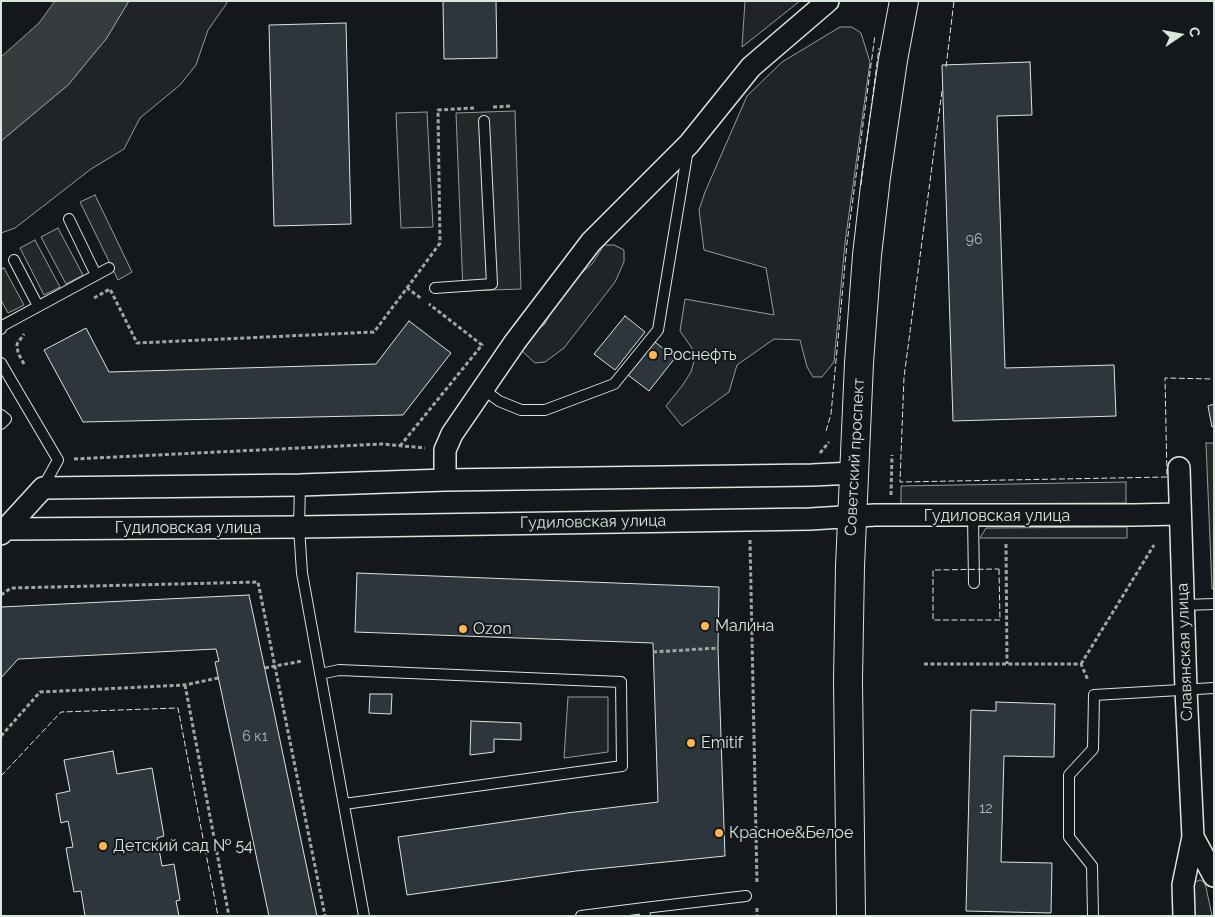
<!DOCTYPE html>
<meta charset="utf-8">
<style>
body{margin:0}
#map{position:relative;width:1215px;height:917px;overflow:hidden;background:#14181c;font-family:Raleway,sans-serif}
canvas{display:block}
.frame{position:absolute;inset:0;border:2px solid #d8e6dc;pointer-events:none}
.north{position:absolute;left:1155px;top:10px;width:50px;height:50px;-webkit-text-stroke:4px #14181c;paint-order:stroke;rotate:78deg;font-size:14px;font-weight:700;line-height:20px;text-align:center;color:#d8e6dc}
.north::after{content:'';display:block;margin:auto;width:18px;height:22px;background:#d8e6dc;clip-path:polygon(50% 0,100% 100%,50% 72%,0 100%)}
</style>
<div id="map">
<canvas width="1215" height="917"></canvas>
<div class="frame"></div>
<div class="north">С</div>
</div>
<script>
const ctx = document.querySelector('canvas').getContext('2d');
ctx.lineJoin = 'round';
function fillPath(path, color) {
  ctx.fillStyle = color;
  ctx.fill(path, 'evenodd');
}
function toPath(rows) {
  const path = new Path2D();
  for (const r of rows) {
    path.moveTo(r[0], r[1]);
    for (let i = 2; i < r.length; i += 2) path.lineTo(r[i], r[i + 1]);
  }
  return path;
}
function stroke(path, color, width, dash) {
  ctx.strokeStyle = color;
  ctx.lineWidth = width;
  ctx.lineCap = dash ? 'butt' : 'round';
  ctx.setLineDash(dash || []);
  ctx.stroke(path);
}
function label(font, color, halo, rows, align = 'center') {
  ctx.font = font + ' Raleway,sans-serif';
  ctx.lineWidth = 4;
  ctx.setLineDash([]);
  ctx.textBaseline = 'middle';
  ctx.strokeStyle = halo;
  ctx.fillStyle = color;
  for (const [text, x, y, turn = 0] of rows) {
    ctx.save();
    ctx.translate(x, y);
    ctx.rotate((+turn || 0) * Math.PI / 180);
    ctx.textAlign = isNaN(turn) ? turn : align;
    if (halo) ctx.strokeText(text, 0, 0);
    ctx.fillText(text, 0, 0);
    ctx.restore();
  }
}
const green = toPath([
 [129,1,226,1,227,3,208,30,196,65,180,85,140,118,124,149,91,169,15,228,1,233,1,141,68,85,106,39,129,1],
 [745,1,800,1,742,47,745,1],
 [840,27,852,27,861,33,870,62,845,243,834,362,822,377,813,377,807,367,800,340,774,339,737,365,729,392,682,426,666,406,682,386,691,372,696,354,680,331,685,299,774,315,766,268,704,250,699,210,705,192,747,96,782,62,840,27],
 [427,112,433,227,401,228,396,113,427,112],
 [604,245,614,245,624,250,624,262,615,282,564,348,545,362,535,363,519,348,525,337,544,325,567,285,592,264,604,245],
 [1126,482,1126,503,901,504,901,486,1126,482],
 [1127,527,1127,538,980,538,986,528,1127,527],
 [568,697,608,697,608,752,564,758,568,697],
 [1200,880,1204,882,1206,887,1212,916,1193,916,1192,887,1195,882,1200,880]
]);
fillPath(green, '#202428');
stroke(green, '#939e99', 1);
const parking = toPath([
 [515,111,521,289,463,291,456,113,515,111],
 [95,195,132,272,118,280,80,202,95,195],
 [58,228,83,275,66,284,41,237,58,228],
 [35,240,60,287,44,295,20,248,35,240],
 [4,268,24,305,8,313,1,300,1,269,4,268],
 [1206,443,1214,443,1214,589,1212,589,1206,443]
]);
fillPath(parking, '#24282b');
stroke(parking, '#939e99', 1);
const water = toPath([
 [55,1,129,1,106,39,68,85,1,141,1,57,39,23,55,1]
]);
fillPath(water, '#363b3e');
stroke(water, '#939e99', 1);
const building = toPath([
 [443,1,496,1,497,58,444,59,443,1],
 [346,23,351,224,274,226,269,25,346,23],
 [1030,62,1032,115,997,116,1005,368,1114,365,1116,416,953,421,942,65,1030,62],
 [625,316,645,332,615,370,594,354,625,316],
 [409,321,451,353,403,415,83,422,44,350,86,328,109,372,376,364,409,321],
 [655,342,675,358,649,391,628,375,655,342],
 [1214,404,1214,426,1212,427,1208,406,1214,404],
 [357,573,719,587,718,648,725,856,576,871,407,895,398,837,567,813,658,802,653,643,355,632,357,573],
 [249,595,273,707,317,916,269,916,215,662,219,661,216,649,18,659,1,678,1,607,249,595],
 [370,694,392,694,391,714,369,713,370,694],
 [996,702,1055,704,1054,757,1004,756,1001,862,1052,863,1051,913,966,911,971,710,996,711,996,702],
 [471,721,521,723,521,740,494,739,494,752,470,755,471,721],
 [113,751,117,774,152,768,164,836,157,838,162,866,174,864,180,900,176,901,179,916,85,916,81,891,74,892,66,848,73,847,68,821,61,823,56,794,70,791,64,760,113,751]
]);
fillPath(building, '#2c363c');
stroke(building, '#d8e6dc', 1);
const service = toPath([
 [69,219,96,275],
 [14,260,38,306],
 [435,288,492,284,484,121],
 [1,329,2,326,109,268],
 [1,363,58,460,43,487],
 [483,389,499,401,521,410,545,410,614,384,658,330,688,149],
 [1,415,6,419,1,424],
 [300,485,299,527,302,573,364,916],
 [973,516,974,583],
 [1184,605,1214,604],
 [320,674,339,670,621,682,622,766,344,804],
 [644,908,746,896],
 [581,916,644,908,645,916],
 [1093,916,1092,866,1069,837,1069,775,1093,749,1094,695,1214,688]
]);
const minor = toPath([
 [1179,468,1186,690,1193,837,1183,885,1184,916],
 [445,480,445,450,452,434,515,342,591,242,689,144,751,67,828,1],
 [5,529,299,527,810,519,875,515,1133,515,1180,514],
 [1,534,43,488,300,485,445,480,812,475,854,473],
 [1193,837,1214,876]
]);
const primary = toPath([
 [851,916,848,681,850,566,859,363,867,255,876,177,893,60,904,1]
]);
stroke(service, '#d8e6dc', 12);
stroke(minor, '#d8e6dc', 24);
stroke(primary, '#d8e6dc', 30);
stroke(toPath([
 [493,107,512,106],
 [407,288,440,243,438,110,474,108],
 [94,298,110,289,137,343,374,332,407,288,422,299],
 [24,364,18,353,17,344,24,334],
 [400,446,482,345,429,304],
 [820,453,829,442],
 [74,459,382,444,425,448],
 [891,495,892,455],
 [750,540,757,884],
 [1006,544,1007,664],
 [1,595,11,588,258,582,325,916],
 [653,652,718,648],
 [924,664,1081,664,1088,680],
 [1081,664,1154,545],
 [265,668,302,661],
 [185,685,229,916],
 [1,736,40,692,185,685,218,678],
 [757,908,757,916]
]), '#9da8a2', 3, [4, 2.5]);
stroke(service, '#14181c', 10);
stroke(minor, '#14181c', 21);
stroke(primary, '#14181c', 28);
stroke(toPath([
 [946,67,954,1],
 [942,91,904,377,900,482,1167,477,1165,378,1214,379],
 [861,185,879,48],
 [826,431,831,414,847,243,875,35],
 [999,569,1000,620,933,620,933,570,999,569],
 [1,776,61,712,178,708,218,916]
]), '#d8e6dc', 1, [6, 2.5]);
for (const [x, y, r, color] of [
 [653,355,5,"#ffb74d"],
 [705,626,5,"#ffb74d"],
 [463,629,5,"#ffb74d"],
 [691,743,5,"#ffb74d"],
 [719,833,5,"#ffb74d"],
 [103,846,5,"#ffb74d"]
]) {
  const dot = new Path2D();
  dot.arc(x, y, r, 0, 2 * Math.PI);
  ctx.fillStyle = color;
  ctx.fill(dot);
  stroke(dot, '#14181c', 2);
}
label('14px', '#adbab4', null, [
 ["96",974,240],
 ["6 к1",255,737],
 ["12",986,809]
]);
label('16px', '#d8e6dc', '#14181c', [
 ["Роснефть",663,355],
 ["Малина",715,626],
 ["Ozon",473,629],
 ["Emitif",701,743],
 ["Красное&Белое",729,833],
 ["Детский сад № 54",113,846]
], 'left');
label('16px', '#d8e6dc', '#14181c', [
 ["Советский проспект",855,457,-87],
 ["Гудиловская улица",997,516],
 ["Гудиловская улица",593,522,-1],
 ["Гудиловская улица",188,528],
 ["Славянская улица",1185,652,-92]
]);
</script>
